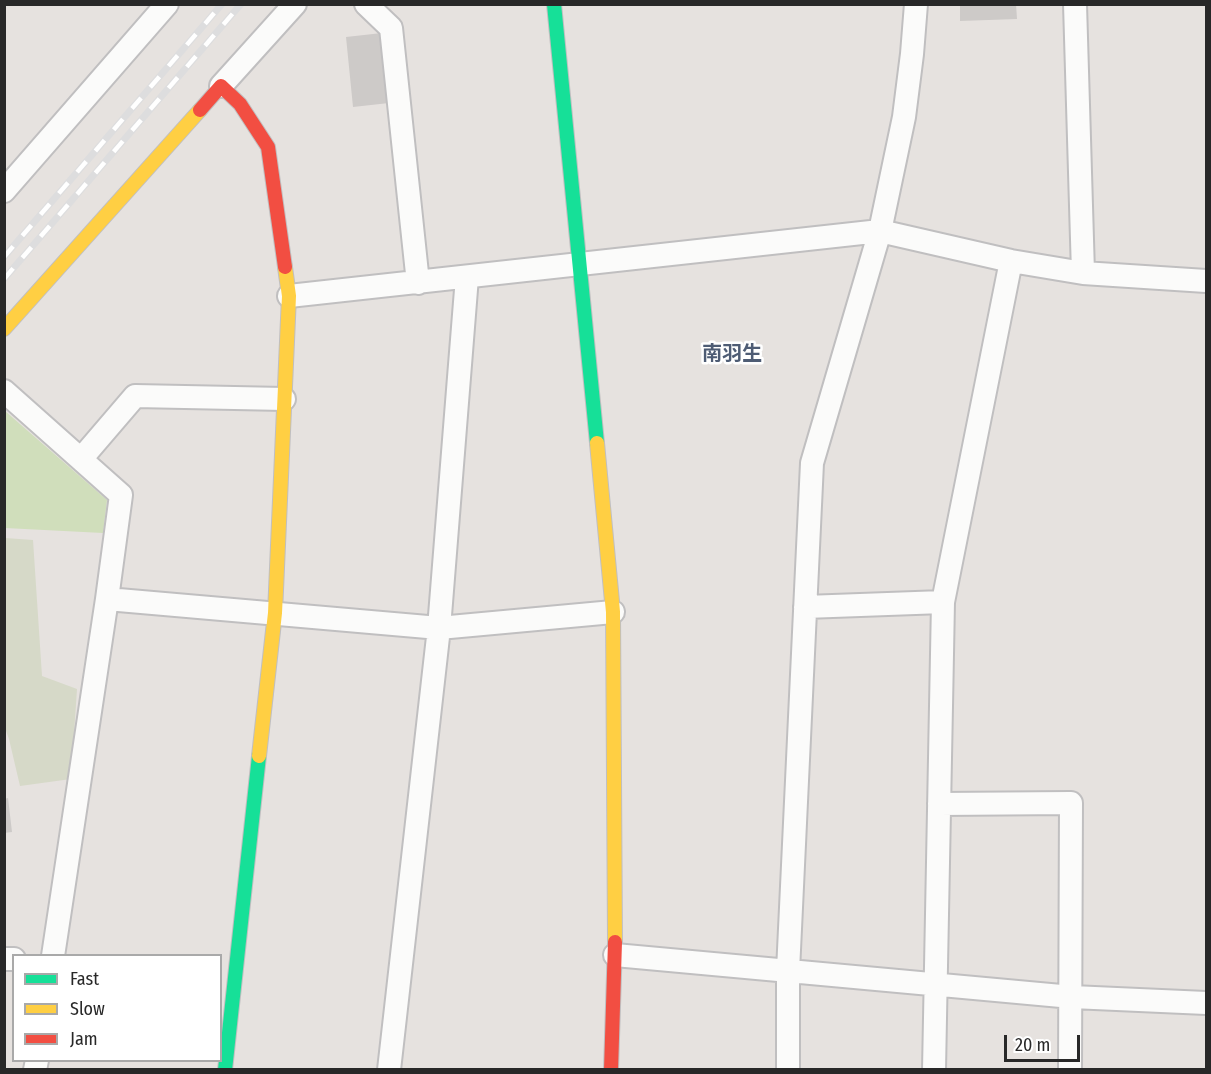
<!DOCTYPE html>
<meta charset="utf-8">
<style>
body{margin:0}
#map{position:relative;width:1211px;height:1074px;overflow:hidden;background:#e6e2df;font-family:"Fira Sans Condensed",sans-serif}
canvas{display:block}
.frame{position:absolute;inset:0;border:6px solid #282828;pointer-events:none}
.legend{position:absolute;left:12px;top:954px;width:210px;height:108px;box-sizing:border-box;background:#fff;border:2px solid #a9a9a9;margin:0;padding:8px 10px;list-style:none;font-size:18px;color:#282828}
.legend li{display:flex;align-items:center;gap:12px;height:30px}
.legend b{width:30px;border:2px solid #a9a9a9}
.scale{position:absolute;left:1004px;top:1035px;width:76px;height:27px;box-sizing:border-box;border:3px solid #282828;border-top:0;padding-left:8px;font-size:18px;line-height:21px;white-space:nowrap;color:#282828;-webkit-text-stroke:4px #fff;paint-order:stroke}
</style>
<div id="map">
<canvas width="1211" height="1074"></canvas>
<div class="frame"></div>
<ul class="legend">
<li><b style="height:8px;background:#16e098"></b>Fast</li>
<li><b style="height:8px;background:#ffcf43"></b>Slow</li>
<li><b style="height:8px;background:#f24e42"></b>Jam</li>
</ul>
<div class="scale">20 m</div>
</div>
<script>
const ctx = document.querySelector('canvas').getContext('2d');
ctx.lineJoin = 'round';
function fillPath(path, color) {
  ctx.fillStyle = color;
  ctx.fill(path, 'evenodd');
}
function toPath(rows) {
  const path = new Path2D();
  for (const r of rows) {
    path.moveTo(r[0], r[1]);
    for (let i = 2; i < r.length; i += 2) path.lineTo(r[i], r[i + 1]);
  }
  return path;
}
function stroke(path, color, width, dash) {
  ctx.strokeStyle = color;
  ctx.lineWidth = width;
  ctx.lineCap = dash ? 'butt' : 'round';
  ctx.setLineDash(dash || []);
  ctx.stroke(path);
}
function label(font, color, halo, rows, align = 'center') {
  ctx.font = font + ' "Fira Sans Condensed","Noto Sans JP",sans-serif';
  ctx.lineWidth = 5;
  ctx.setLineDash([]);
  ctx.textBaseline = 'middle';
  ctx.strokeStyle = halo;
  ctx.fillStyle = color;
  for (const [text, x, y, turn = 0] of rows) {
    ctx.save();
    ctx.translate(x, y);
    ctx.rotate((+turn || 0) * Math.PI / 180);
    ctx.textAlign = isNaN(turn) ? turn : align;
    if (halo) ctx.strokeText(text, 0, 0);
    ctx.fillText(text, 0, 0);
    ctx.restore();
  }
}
fillPath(toPath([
 [5,411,107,500,103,533,5,528]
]), '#d0debb');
fillPath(toPath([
 [5,538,33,540,42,676,77,689,71,779,20,786,9,739,5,728]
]), '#d6d9c8');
fillPath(toPath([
 [960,4,1016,4,1017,19,960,21],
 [382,33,389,103,353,107,346,37],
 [8,798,12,832,4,833,4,799]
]), '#cdcac8');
const street = toPath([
 [366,4,391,28,418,283],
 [1075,4,1083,273],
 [221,86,295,4],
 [4,191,167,4],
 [289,296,880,231,1011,261,1083,273,1206,281],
 [4,391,121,495,107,599,53,956],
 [81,459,135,396,284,399],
 [107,599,439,628,613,612],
 [805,607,943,602],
 [939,804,1071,803,1070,1070],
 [615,955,1072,997,1206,1003],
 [4,959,14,959],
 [35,1070,37,1060],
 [389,1070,439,628,467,277],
 [788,1070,788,971,812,463,880,231,904,117,912,54,916,4],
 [934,1070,943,602,1011,261]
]);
const fast = toPath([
 [554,4,597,443],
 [225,1070,259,756]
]);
const slow = toPath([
 [4,329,200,110],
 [597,443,613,612,615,942],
 [259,756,275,613,289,296,285,267]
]);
const jam = toPath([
 [200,110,221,86,240,104,268,147,285,267],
 [611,1070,615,942]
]);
stroke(street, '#c0bfc0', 26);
stroke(fast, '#c0bfc0', 16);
stroke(slow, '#c0bfc0', 16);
stroke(jam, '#c0bfc0', 16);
stroke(street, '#fbfbfa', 22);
stroke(fast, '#16e098', 14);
stroke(slow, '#ffcf43', 14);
stroke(jam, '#f24e42', 14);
const rail = toPath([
 [4,257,222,4],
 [4,279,241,4]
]);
stroke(rail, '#ddddde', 7);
stroke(rail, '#fff', 4.5, [14]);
label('bold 20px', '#4e5c74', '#fff', [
 ["南羽生",732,354]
]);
</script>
